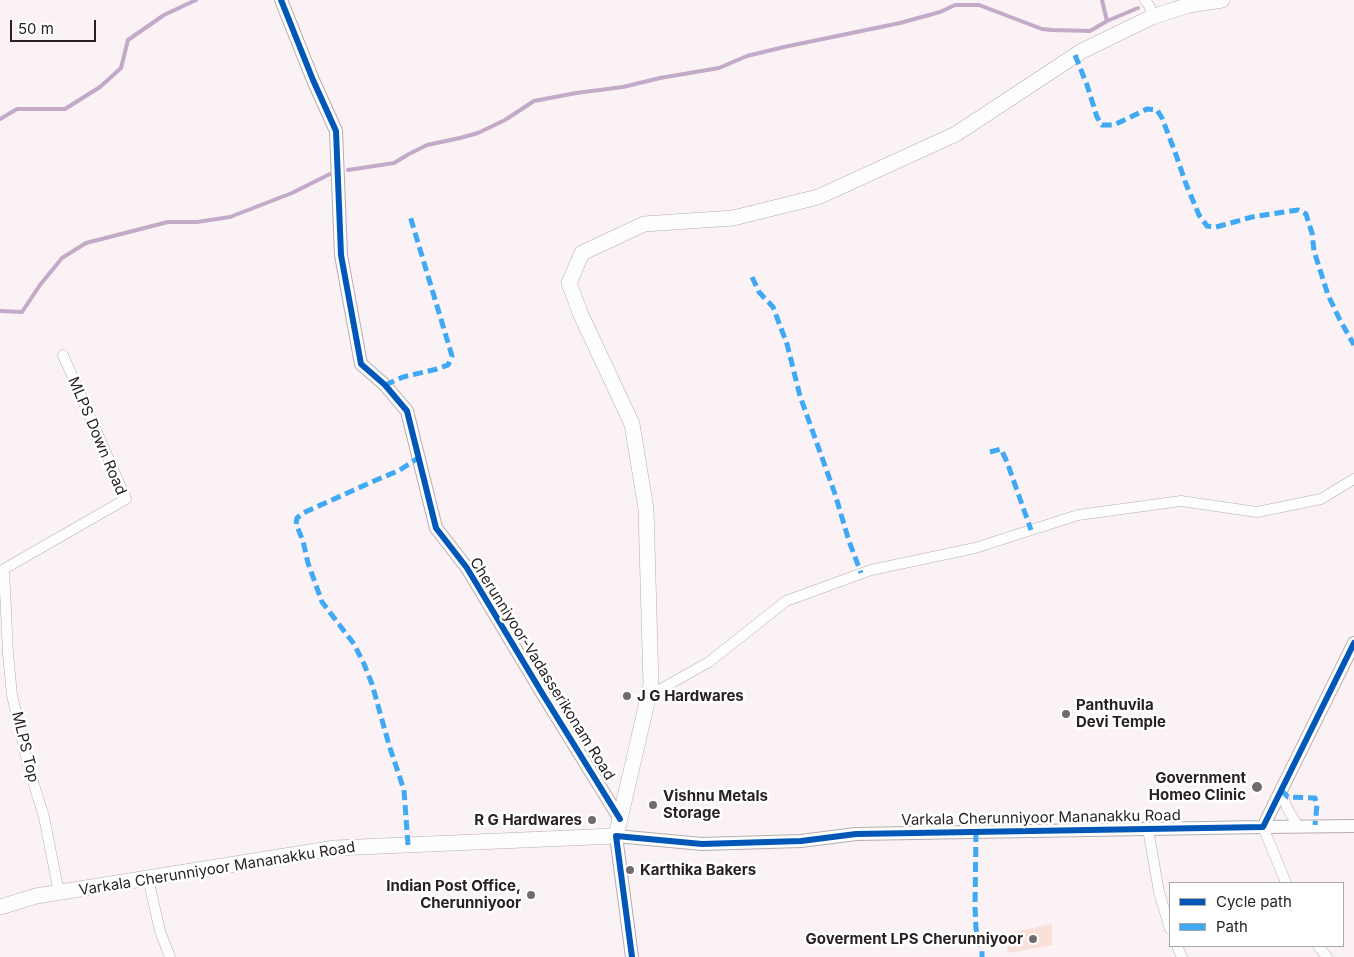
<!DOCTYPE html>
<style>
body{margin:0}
#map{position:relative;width:1354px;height:957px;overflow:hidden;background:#faf2f4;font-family:Inter,sans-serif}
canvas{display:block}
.legend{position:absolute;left:1169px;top:882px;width:175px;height:65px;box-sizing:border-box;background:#fff;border:1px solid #a9a7a7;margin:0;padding:6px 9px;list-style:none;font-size:15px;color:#292224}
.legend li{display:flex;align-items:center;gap:10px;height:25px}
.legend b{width:25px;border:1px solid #a9a7a7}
.scale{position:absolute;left:10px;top:20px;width:86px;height:22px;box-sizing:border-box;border:2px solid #292224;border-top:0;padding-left:6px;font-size:15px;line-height:18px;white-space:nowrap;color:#292224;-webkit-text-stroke:4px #fff;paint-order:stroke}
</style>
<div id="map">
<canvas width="1354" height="957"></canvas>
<ul class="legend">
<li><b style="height:6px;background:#0057b8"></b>Cycle path</li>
<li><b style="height:6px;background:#3fa9f5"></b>Path</li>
</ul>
<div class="scale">50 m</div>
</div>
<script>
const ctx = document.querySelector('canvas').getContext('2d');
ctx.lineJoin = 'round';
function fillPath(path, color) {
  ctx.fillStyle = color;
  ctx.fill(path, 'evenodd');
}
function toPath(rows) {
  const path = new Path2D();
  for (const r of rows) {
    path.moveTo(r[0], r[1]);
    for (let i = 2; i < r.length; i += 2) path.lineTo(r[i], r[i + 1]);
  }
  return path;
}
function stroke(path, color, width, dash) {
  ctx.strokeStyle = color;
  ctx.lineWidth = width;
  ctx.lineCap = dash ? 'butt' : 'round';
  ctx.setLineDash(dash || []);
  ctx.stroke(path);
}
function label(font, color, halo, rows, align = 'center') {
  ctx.font = font + ' Inter,sans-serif';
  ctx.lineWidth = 5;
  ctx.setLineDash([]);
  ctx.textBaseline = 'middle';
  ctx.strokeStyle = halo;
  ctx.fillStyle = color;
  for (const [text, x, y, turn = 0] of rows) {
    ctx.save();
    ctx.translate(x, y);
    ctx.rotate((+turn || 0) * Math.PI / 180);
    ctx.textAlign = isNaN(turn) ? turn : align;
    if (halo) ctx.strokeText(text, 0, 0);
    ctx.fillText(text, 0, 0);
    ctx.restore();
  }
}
fillPath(toPath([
 [1052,924,1052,945,1008,953,1005,934]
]), '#fbe0d9');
stroke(toPath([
 [1107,21,1138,8],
 [0,119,17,109,65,109,100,87,121,68,128,40,164,15,196,0],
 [348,170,394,163,409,154,427,145,460,138,478,133,505,120,534,101,576,93,623,87,660,78,719,68,747,56,784,47,900,23,940,12,955,5,979,5,1042,29,1052,30,1090,31,1107,21,1102,0],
 [0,311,22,312,40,285,62,258,86,243,168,222,197,222,230,217,292,193,330,174]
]), '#c3aac9', 4);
const minor = toPath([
 [1145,0,1150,7,1152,17],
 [650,695,709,662,786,601,871,570,975,548,1078,515,1181,501,1257,512,1321,499,1354,479],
 [1281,790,1287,808,1298,826],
 [1263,827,1286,883],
 [1148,829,1159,892,1170,929],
 [148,878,160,931,170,957],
 [59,893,44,817,28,765,12,695,8,654,4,569,126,499,63,355],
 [1177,946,1182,957],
 [1318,946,1327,957]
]);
const tertiary = toPath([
 [281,0,313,80,336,131,341,255,361,364,385,385,407,411,436,528,467,568,542,693,620,819],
 [1263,827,1354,826],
 [632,957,616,836,702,844,801,841,856,834,1263,827,1354,643]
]);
const secondary = toPath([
 [0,907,36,896,335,848,616,836,651,685,646,509,632,424,581,315,569,283,582,253,644,224,733,218,818,197,956,134,1082,51,1152,17,1189,5,1222,0]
]);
stroke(minor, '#b5aeb0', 11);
stroke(tertiary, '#b5aeb0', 14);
stroke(secondary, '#b5aeb0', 16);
stroke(minor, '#fefdfd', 10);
stroke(tertiary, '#fefdfd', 12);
stroke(secondary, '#fefdfd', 15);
stroke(toPath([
 [1075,55,1087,85,1097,117,1102,125,1114,125,1147,109,1157,110,1162,118,1175,152,1186,184,1199,215,1207,226,1216,227,1252,217,1298,210,1306,214,1312,233,1314,251,1328,295,1340,320,1354,345],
 [752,277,759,292,773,307,787,344,800,396,835,494,849,541,861,573],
 [385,385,403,377,437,369,448,365,452,356,410,216],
 [990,452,1001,449,1007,462,1031,530],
 [1281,790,1288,797,1315,798,1317,805,1315,825],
 [976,832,975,907,976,929,982,950,982,957],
 [408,845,404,790,389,745,372,684,364,664,354,644,322,602,308,563,303,541,296,524,297,518,303,513,374,481,400,470,418,458]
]), '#3fa9f5', 5, [10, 5]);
stroke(toPath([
 [281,0,313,80,336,131,341,255,361,364,385,385,407,411,436,528,467,568,542,693,620,819],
 [632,957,616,836,702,844,801,841,856,834,1263,827,1354,643]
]), '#0057b8', 6);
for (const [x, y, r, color] of [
 [627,696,5,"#726b6d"],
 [1066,714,5,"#726b6d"],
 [1257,787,6,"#726b6d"],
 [653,805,5,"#726b6d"],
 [592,820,5,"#726b6d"],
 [630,870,5,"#726b6d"],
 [531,895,5,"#726b6d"],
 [1033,939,5,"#726b6d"]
]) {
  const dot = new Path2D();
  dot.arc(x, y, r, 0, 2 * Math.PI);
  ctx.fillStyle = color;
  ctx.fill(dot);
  stroke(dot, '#fff', 2);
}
label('15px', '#292224', '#fff', [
 ["MLPS Down Road",97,436,67],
 ["Cherunniyoor-Vadasserikonam Road",542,669,58],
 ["MLPS Top",25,747,76],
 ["Varkala Cherunniyoor Mananakku Road",1041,818,-1],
 ["Varkala Cherunniyoor Mananakku Road",217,869,-9]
]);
label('bold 15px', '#292224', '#fff', [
 ["J G Hardwares",637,696],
 ["Panthuvila",1076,705],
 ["Devi Temple",1076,722],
 ["Government",1246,778,"right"],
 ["Homeo Clinic",1246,795,"right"],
 ["Vishnu Metals",663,796],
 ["Storage",663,813],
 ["R G Hardwares",582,820,"right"],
 ["Karthika Bakers",640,870],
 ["Indian Post Office,",521,886,"right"],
 ["Cherunniyoor",521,903,"right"],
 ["Goverment LPS Cherunniyoor",1023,939,"right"]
], 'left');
</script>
